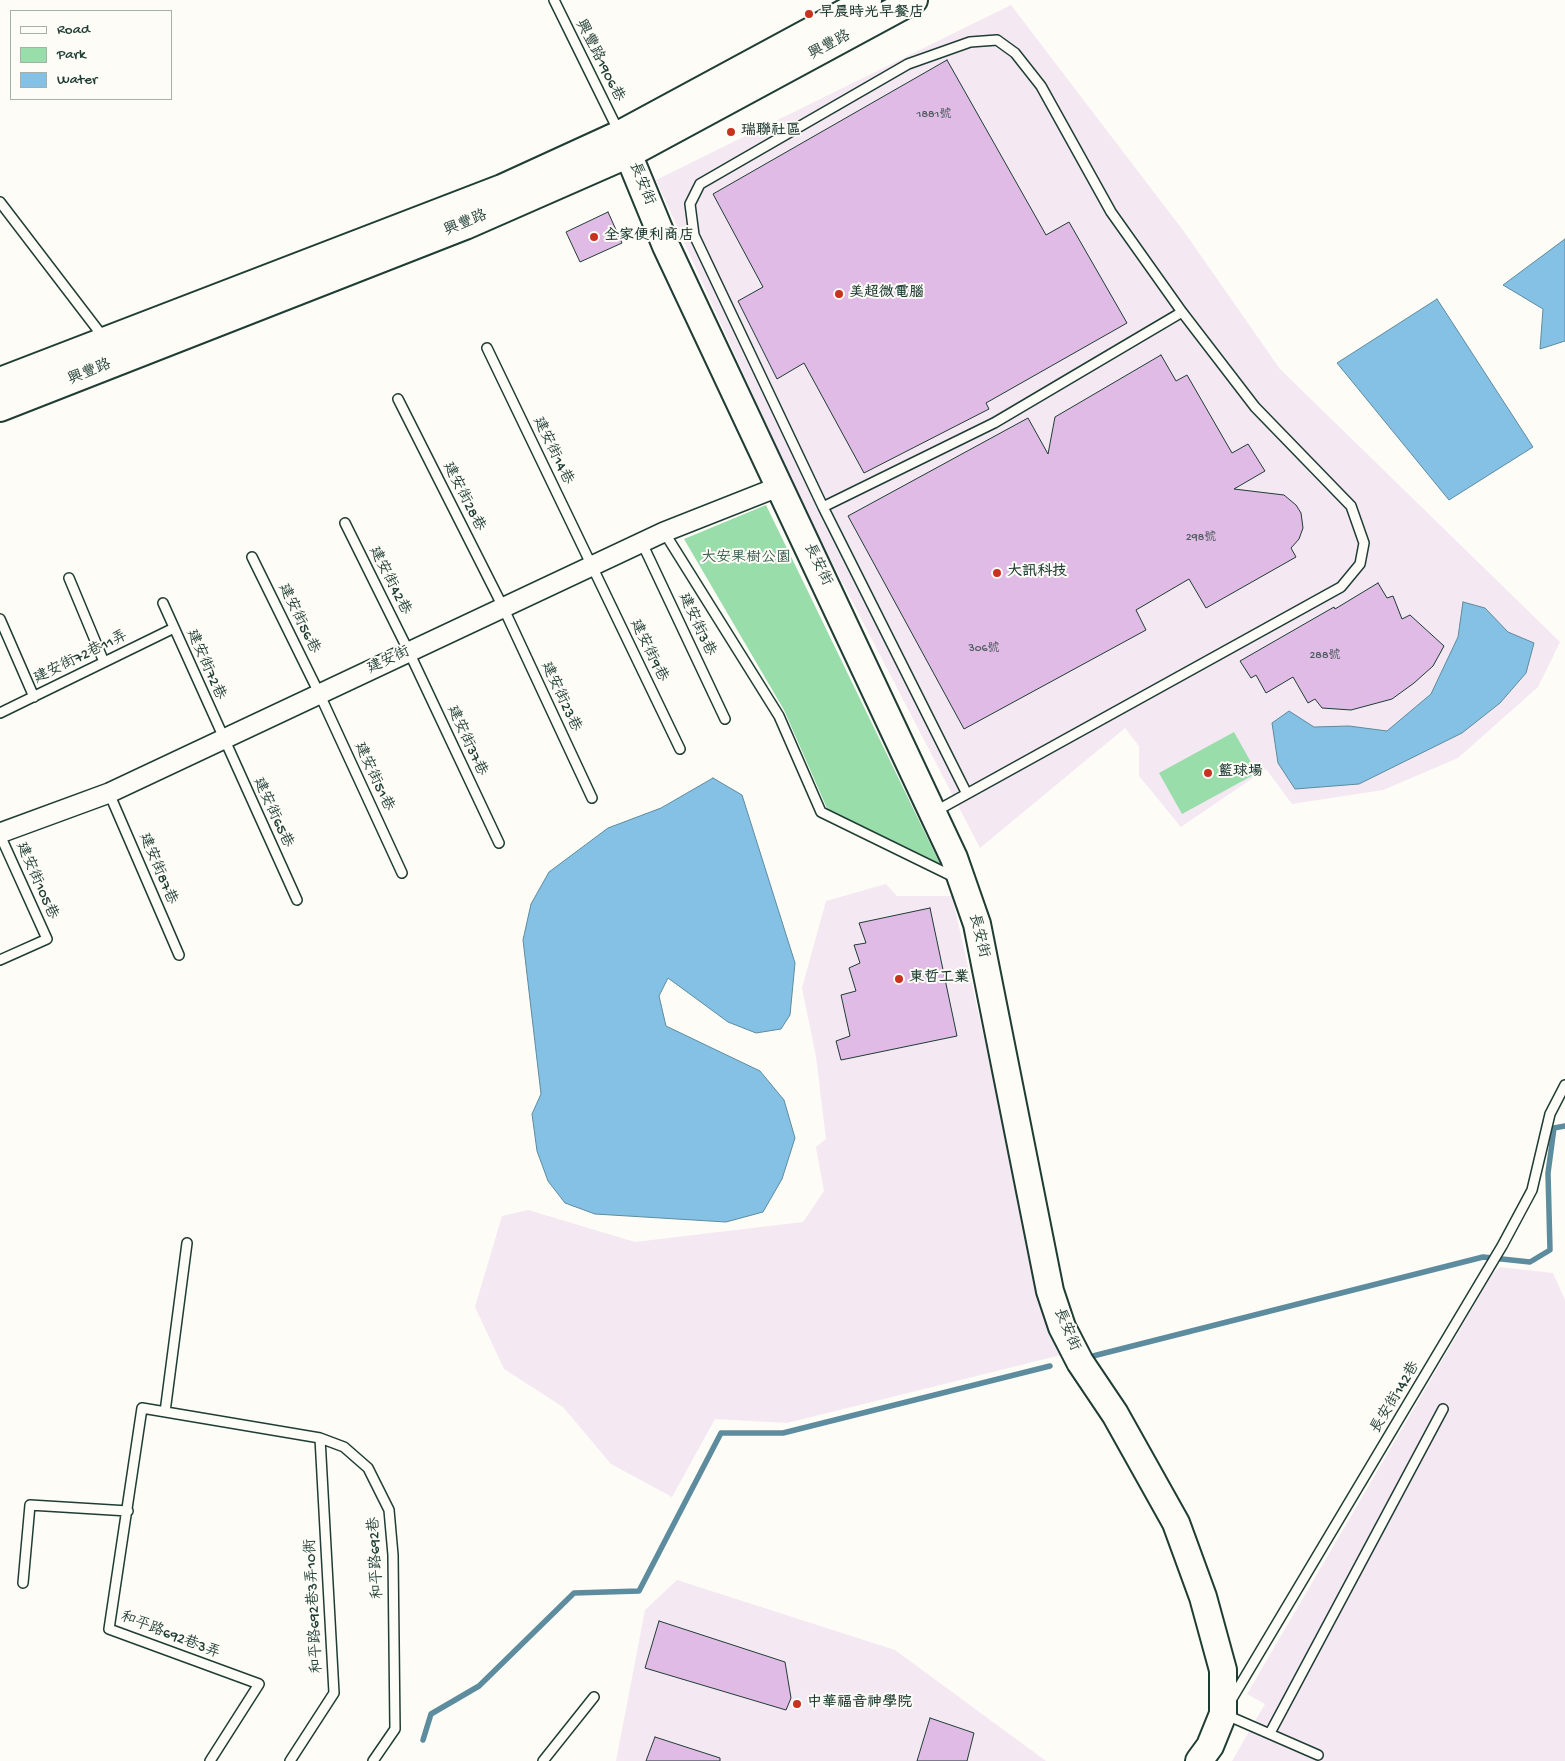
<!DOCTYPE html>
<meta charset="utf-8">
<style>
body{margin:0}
#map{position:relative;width:1565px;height:1761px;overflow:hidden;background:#fdfcf7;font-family:"Gochi Hand",sans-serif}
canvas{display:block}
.legend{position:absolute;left:10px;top:10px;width:162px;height:90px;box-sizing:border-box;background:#fdfcf7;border:1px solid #a4b0a9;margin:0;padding:6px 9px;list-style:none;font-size:15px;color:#1f3d34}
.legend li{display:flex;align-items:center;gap:10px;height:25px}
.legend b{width:25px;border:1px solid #a4b0a9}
</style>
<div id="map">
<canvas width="1565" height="1761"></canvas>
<ul class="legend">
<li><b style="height:6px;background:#fdfcf7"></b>Road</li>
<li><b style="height:14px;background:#98ddaa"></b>Park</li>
<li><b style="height:14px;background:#85c1e5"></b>Water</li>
</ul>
</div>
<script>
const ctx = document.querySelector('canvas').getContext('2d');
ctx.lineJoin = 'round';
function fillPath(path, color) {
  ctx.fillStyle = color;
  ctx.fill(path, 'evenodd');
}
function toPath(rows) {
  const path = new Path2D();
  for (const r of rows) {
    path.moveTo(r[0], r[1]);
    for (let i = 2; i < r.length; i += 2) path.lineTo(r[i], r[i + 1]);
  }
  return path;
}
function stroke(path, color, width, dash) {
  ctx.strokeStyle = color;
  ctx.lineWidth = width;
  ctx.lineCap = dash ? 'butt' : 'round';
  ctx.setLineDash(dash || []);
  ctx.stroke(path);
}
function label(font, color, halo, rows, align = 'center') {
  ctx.font = font + ' "Gochi Hand","LXGW WenKai TC",sans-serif';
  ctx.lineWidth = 4;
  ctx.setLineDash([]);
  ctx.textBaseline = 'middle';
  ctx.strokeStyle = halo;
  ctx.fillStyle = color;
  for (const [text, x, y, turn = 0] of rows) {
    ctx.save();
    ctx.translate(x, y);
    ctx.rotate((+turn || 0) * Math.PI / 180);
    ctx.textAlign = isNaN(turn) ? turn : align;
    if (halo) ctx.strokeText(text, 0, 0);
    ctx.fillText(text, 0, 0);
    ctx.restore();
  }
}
fillPath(toPath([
 [1011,5,1185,233,1280,369,1560,642,1538,687,1458,758,1383,790,1292,804,1266,769,1181,827,1139,776,1139,746,1125,728,980,848,806,512,656,180],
 [886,884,897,896,952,896,1045,1309,1065,1354,787,1423,715,1419,672,1497,611,1464,563,1407,504,1369,475,1307,502,1216,528,1210,635,1242,803,1222,824,1191,816,1147,826,1139,816,1057,802,988,826,901],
 [1500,1267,1553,1273,1565,1300,1565,1761,1232,1761,1265,1704,1247,1694,1493,1273],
 [677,1580,895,1650,1046,1761,616,1761,645,1610]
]), '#f4e8f2');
fillPath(toPath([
 [766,505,942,868,829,813,784,710,684,539],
 [1234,732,1257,773,1182,814,1159,773]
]), '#98ddaa');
const water = toPath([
 [1565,239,1565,341,1540,349,1543,309,1503,285,1565,239],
 [1437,299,1533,447,1449,500,1337,363,1437,299],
 [1463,602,1485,608,1508,632,1534,643,1526,673,1500,703,1462,733,1359,784,1295,789,1278,763,1272,723,1289,711,1314,727,1349,726,1387,731,1431,694,1458,637,1463,602],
 [713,778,742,795,795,963,790,1015,781,1029,756,1033,728,1022,668,978,659,996,666,1026,760,1071,784,1100,795,1138,782,1179,763,1212,726,1222,595,1214,565,1203,548,1181,537,1151,532,1114,541,1094,523,940,531,904,549,872,608,828,661,808,713,778]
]);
fillPath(water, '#85c1e5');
stroke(water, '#5c8c9e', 1);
stroke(toPath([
 [1093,1356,1483,1257,1530,1262,1550,1250,1548,1173,1554,1128,1565,1126],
 [423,1740,431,1714,479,1686,574,1593,639,1591,721,1433,783,1433,1050,1366]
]), '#5c8c9e', 5.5);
const building = toPath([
 [947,60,1046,235,1069,222,1127,323,986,403,989,409,864,473,804,363,777,379,738,301,763,287,713,194,947,60],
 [608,212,622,243,580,262,566,232,608,212],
 [1161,355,1176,381,1187,375,1232,453,1248,444,1265,471,1234,489,1284,495,1296,505,1301,513,1303,528,1299,539,1291,548,1296,557,1206,608,1189,579,1136,610,1146,630,964,729,848,516,1028,418,1048,454,1055,417,1161,355],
 [1378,583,1387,598,1393,596,1402,619,1410,615,1444,646,1433,666,1414,683,1392,699,1351,710,1322,708,1315,699,1308,703,1293,677,1266,693,1256,675,1251,678,1240,661,1334,607,1335,609,1378,583],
 [930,908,957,1036,841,1060,836,1041,850,1036,841,995,856,991,849,968,860,963,854,945,866,943,859,923,930,908],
 [659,1621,785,1662,791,1698,786,1710,645,1668,659,1621],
 [930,1718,974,1733,967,1761,917,1761,930,1718],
 [655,1737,720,1758,720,1761,646,1761,655,1737]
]);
fillPath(building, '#e0bbe5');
stroke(building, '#1f3d34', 1);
const lane = toPath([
 [554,0,619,132],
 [0,202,104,338],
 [487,348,680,749],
 [398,399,503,607,592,798],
 [823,507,994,423,1182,312],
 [345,523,409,652,499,843],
 [664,532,779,716,821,812,956,878],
 [642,543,725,719],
 [252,557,319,693,402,873],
 [69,578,104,662],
 [163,603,297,900],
 [0,619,34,697],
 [0,713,174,628],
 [109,793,179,955],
 [936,811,1341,587,1360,564,1364,543,1351,506,1255,407,1182,312,1111,212,1041,86,1015,53,997,40,970,42,908,64,700,184,690,204,694,235,823,507,967,794],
 [0,835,47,939,0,960],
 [165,1412,187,1243],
 [23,1583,30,1505,128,1511],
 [1230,1702,1502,1246,1532,1190,1550,1114,1565,1085],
 [1224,1714,1318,1755],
 [1270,1733,1443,1409],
 [210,1761,259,1684,109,1629,142,1408,320,1438,344,1447,368,1468,389,1510,393,1555,395,1729,373,1761],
 [290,1761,334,1693,320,1438],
 [543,1761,594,1697]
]);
const street = toPath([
 [0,833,109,793,664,532,778,487]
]);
const secondary = toPath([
 [620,134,666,246,954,858,977,924,1050,1291,1062,1327,1080,1362,1115,1414,1176,1523,1203,1597,1223,1670,1223,1714,1210,1746,1199,1761],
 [0,381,502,188,620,134,868,0],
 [0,408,465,226,629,154,914,0]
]);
stroke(lane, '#1f3d34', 12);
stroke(street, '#1f3d34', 22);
stroke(secondary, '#1f3d34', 30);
stroke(lane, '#fdfcf7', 9);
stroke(street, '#fdfcf7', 19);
stroke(secondary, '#fdfcf7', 26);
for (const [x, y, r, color] of [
 [809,14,5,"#c8321e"],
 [731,132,5,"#c8321e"],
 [594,237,5,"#c8321e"],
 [839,294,5,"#c8321e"],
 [997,573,5,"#c8321e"],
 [1208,773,5,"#c8321e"],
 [899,979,5,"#c8321e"],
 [797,1704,5,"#c8321e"]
]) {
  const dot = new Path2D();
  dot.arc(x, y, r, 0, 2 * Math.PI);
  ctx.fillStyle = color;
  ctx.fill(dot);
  stroke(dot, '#fdfcf7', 2);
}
label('12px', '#4f5c60', null, [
 ["1881號",934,115],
 ["298號",1201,538],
 ["306號",984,649],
 ["288號",1325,656]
]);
label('bold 15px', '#1f3d34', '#fdfcf7', [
 ["早晨時光早餐店",819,14],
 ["瑞聯社區",741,132],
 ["全家便利商店",604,237],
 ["美超微電腦",849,294],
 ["大訊科技",1007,573],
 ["籃球場",1218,773],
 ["東哲工業",909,979],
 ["中華福音神學院",807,1704]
], 'left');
label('15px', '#1f3d34', '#fdfcf7', [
 ["興豐路",830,46,-28],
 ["興豐路1906巷",599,61,63],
 ["長安街",641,184,68],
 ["興豐路",466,224,-22],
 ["興豐路",90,373,-22],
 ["建安街14巷",552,451,64],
 ["建安街28巷",463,497,63],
 ["長安街",817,565,64],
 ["建安街42巷",389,581,63],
 ["建安街56巷",298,619,64],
 ["建安街3巷",696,625,65],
 ["建安街9巷",648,651,64],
 ["建安街72巷11弄",81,658,-26],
 ["建安街",389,661,-25],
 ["建安街72巷",205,665,66],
 ["建安街23巷",560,697,65],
 ["建安街37巷",466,741,65],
 ["建安街51巷",373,777,65],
 ["建安街65巷",272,813,65],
 ["建安街87巷",157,869,67],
 ["建安街105巷",36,881,66],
 ["長安街",978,936,76],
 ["長安街",1066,1330,67],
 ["長安街142巷",1396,1398,-59],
 ["和平路692巷",377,1558,-93],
 ["和平路692巷3弄10衖",315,1606,-93],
 ["和平路692巷3弄",170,1636,21]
]);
label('15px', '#375d4c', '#fdfcf7', [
 ["大安果樹公園",746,559]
]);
</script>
